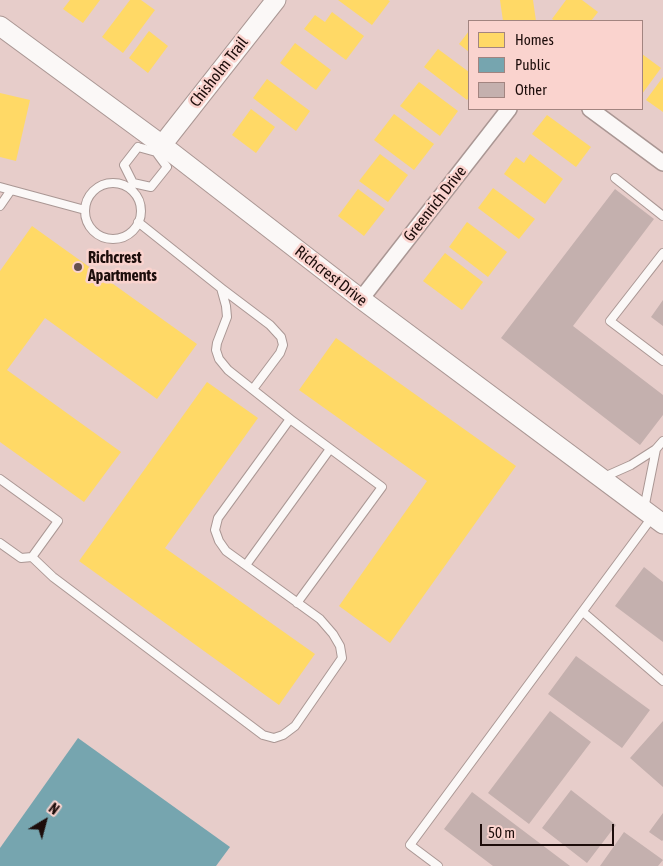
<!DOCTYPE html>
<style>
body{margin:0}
#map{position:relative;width:663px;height:866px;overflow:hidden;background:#e7cdca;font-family:"Asap Condensed",sans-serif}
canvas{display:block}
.legend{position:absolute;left:468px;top:20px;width:175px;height:90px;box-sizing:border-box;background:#fad3ce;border:1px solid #a28480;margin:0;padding:6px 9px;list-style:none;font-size:15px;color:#1d0d0b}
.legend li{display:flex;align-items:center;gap:10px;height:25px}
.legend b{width:25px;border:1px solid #a28480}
.north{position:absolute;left:20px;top:796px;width:50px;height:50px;-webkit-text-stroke:4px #fad3ce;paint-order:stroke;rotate:37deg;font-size:14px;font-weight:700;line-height:20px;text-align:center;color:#1d0d0b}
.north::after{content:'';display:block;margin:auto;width:18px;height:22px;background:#1d0d0b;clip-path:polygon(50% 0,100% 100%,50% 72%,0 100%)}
.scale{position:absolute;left:480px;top:824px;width:134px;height:22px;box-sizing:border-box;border:2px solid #1d0d0b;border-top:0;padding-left:6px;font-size:15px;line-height:18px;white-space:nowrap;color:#1d0d0b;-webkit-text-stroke:4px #fad3ce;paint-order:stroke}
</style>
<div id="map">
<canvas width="663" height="866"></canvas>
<ul class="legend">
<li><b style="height:14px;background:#ffd966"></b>Homes</li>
<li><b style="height:14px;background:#76a5af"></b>Public</li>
<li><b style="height:14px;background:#c4b0ae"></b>Other</li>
</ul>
<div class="north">N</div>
<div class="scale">50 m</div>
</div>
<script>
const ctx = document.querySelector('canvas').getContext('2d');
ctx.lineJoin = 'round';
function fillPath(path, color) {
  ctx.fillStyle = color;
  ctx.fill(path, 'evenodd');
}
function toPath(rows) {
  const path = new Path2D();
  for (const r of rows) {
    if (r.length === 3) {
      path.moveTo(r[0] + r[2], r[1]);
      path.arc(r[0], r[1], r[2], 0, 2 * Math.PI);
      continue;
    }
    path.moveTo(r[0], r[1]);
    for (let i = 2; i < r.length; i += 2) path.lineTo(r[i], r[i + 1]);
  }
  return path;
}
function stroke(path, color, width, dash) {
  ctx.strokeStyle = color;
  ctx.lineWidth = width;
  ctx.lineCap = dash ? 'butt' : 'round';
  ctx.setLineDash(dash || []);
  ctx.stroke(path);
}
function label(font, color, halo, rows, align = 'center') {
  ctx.font = font + ' "Asap Condensed",sans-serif';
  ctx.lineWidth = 5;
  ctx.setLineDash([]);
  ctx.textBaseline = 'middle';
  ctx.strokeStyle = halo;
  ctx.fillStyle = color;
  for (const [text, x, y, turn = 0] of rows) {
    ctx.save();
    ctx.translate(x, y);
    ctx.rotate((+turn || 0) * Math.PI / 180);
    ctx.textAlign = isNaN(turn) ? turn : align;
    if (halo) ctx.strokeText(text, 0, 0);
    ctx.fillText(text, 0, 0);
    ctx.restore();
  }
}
fillPath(toPath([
 [70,0,100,0,83,23,63,9],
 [130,0,141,0,155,10,123,53,102,37],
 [338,0,388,0,390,1,372,25],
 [500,0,533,0,536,21,503,21],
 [566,0,582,0,598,12,591,21,555,21,552,19],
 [332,12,364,36,346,60,304,29,315,15,325,22],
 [149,31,168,46,148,73,129,58],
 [469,31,469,52,459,44],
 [295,43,331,70,316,90,280,63],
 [438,49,469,72,469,97,467,100,424,67],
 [642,54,661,68,642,94],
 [663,77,663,112,646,100],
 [267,79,310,111,296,131,253,98],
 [419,82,458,111,440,136,400,106],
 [0,93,30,100,16,161,0,157],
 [251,109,275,127,256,153,232,135],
 [394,114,434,144,414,170,374,140],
 [547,115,591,147,576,167,532,134],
 [380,154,408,175,388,202,359,181],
 [530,154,563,179,545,204,504,174,516,157,524,163],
 [493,188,535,219,519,239,478,208],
 [358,189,385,209,364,236,338,216],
 [467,222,507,252,488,277,449,247],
 [32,226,197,344,157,399,45,318,7,370,121,452,84,502,0,442,0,271],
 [445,253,483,282,462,310,423,281],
 [336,338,516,466,390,643,339,606,427,481,299,390],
 [207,382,258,418,165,548,315,654,279,705,79,561]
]), '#ffd966');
fillPath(toPath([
 [78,738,230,847,216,866,0,866,0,848]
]), '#76a5af');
fillPath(toPath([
 [615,189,654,219,573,326,663,395,663,415,640,445,501,338],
 [663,300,663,326,651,317],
 [644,567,663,582,663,642,615,606],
 [576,656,650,710,622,748,548,694],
 [550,711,591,742,529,824,488,793],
 [663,721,663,787,630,758],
 [571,790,616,825,587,863,542,828],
 [472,792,570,866,493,866,444,829],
 [663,813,663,840,662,841,649,832],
 [624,832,663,860,658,866,600,866]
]), '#c4b0ae');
const service = toPath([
 [138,147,156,152,167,167,151,187,133,183,124,165,138,147],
 [615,178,663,216],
 [113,211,28],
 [0,187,11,190],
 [0,206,11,190,85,210],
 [663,253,610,321,663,361],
 [221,288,270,325,281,337,283,345,280,353,253,389],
 [290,419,382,487,297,603],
 [604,477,631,465,656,449,663,441],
 [0,479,58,521,32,557],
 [644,509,656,449],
 [0,543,21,558,32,557,53,577,263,735,274,738,283,735,295,726,342,658,340,646,333,634,320,619,226,551,219,541,215,530,218,518,290,419,228,370,219,359,216,350,217,343,227,317,226,306,221,288,138,222],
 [246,565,330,449],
 [583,612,663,681],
 [438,866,410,845,653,516]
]);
const minor = toPath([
 [590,109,663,163],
 [361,299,509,109]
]);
const tertiary = toPath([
 [0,26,162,145,361,299,663,524],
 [162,145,276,0]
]);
stroke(service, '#aa9794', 10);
stroke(minor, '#aa9794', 18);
stroke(tertiary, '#aa9794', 21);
stroke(service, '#fbf8f7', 8);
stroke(minor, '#fbf8f7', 15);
stroke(tertiary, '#fbf8f7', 19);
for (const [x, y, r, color] of [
 [78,267,5,"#64504e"]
]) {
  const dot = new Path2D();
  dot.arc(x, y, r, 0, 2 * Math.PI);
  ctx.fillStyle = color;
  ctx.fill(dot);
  stroke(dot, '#fad3ce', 2);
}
label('16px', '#1d0d0b', '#fad3ce', [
 ["Chisholm Trail",219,72,-52],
 ["Greenrich Drive",435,204,-52],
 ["Richcrest Drive",331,276,38]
]);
label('bold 16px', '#1d0d0b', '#fad3ce', [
 ["Richcrest",88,258],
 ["Apartments",88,276]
], 'left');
</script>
